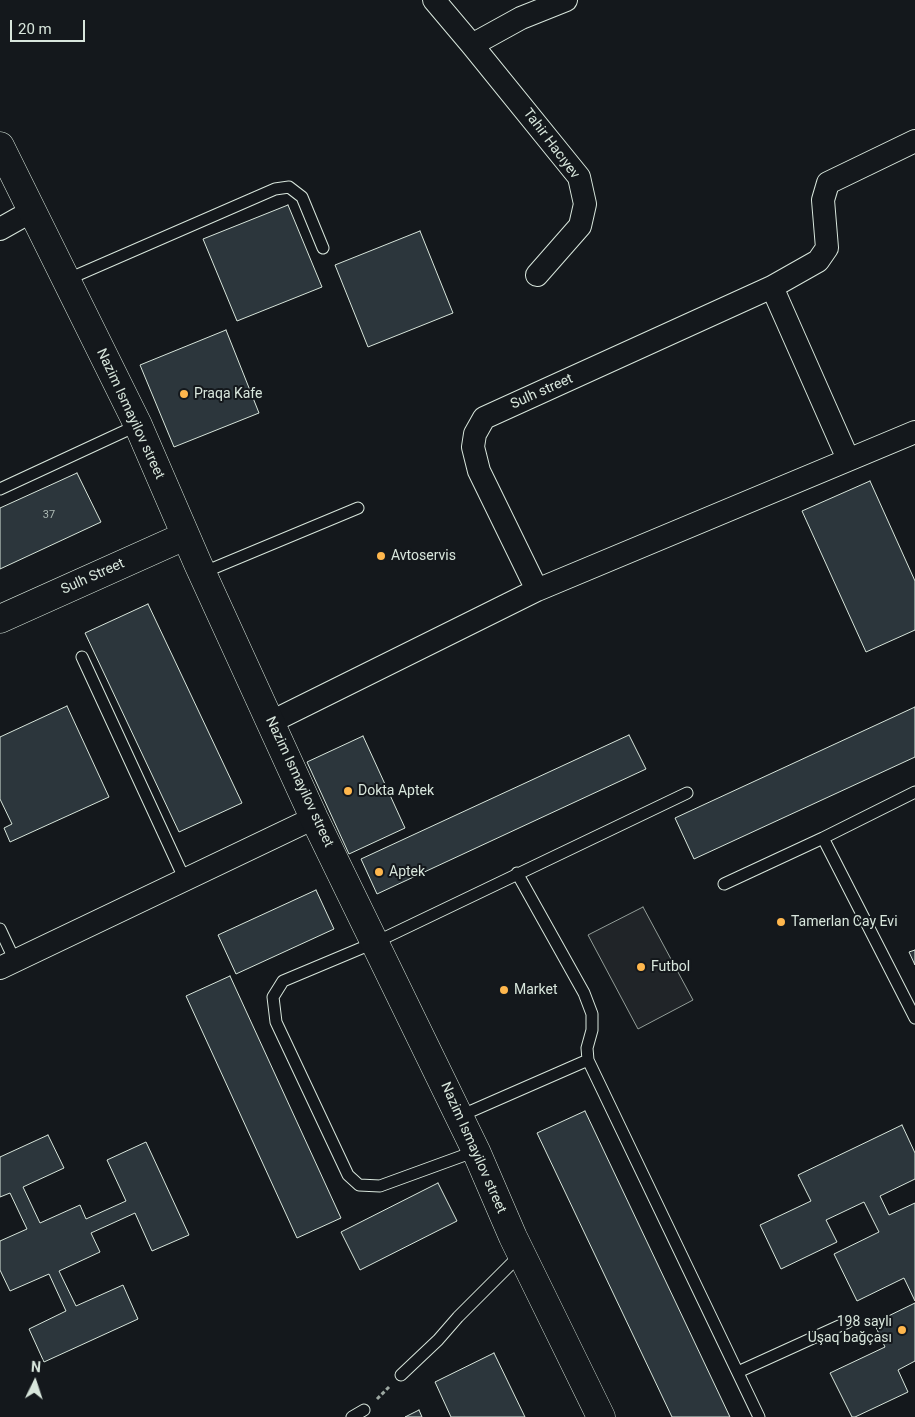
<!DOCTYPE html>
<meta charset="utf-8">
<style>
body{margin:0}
#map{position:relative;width:915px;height:1417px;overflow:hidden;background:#14181c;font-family:Roboto,sans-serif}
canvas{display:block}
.north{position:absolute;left:10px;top:1357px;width:50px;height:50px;-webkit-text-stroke:4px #14181c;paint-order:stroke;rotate:4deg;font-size:14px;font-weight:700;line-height:20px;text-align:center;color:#d8e6dc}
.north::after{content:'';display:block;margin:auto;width:18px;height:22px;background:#d8e6dc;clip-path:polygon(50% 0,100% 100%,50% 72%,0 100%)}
.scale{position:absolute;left:10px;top:20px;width:75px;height:22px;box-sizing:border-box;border:2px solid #d8e6dc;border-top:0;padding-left:6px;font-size:15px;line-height:18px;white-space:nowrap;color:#d8e6dc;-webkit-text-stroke:4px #14181c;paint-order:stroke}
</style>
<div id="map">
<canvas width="915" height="1417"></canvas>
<div class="north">N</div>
<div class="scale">20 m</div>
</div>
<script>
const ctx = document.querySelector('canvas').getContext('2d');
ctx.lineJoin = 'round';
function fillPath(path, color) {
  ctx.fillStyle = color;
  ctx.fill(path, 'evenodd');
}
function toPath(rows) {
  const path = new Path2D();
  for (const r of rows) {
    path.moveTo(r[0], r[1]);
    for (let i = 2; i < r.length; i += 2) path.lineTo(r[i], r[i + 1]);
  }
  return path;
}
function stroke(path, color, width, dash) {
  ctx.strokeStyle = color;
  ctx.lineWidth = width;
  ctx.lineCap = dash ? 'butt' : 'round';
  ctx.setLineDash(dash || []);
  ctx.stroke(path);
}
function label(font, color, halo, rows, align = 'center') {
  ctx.font = font + ' Roboto,sans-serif';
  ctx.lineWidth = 4;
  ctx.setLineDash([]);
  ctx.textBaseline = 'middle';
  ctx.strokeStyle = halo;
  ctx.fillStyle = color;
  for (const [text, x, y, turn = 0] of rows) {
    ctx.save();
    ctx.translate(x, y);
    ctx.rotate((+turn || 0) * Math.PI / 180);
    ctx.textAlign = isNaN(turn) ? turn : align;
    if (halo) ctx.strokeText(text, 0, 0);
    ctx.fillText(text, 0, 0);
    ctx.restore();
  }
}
const green = toPath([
 [643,907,693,1000,638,1029,588,935,643,907]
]);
fillPath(green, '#202428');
stroke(green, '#939e99', 1);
const building = toPath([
 [288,205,322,287,237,321,203,239,288,205],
 [420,231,453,313,368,347,335,265,420,231],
 [226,330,259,413,174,447,140,365,226,330],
 [77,473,101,522,0,569,0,508,77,473],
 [870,481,915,581,915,630,866,652,802,511,870,481],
 [148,604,242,803,179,832,85,633,148,604],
 [67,706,109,797,10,842,4,828,12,824,0,799,0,737,67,706],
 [915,707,915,757,694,859,675,818,915,707],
 [629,735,646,769,377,894,361,859,629,735],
 [363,736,405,828,349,854,307,762,363,736],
 [316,890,334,929,236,974,218,935,316,890],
 [915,950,915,965,909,952,915,950],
 [230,976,341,1218,297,1238,186,996,230,976],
 [585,1111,730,1417,672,1417,537,1133,585,1111],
 [902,1125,915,1153,915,1179,880,1196,889,1215,915,1203,915,1301,904,1278,857,1301,834,1254,879,1232,864,1202,826,1220,837,1242,781,1269,760,1225,811,1201,798,1175,902,1125],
 [48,1135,64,1168,23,1187,40,1223,80,1205,86,1219,126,1201,107,1160,146,1142,189,1235,152,1251,135,1213,91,1233,100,1252,59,1271,76,1306,123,1285,138,1319,44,1362,29,1329,66,1311,49,1274,10,1291,0,1270,0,1241,27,1229,10,1193,0,1197,0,1157,48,1135],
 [438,1183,457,1221,360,1270,341,1232,438,1183],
 [915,1303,915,1361,898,1370,908,1392,855,1417,852,1417,830,1373,885,1347,874,1323,915,1303],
 [494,1353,525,1417,451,1417,435,1382,494,1353],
 [419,1410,422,1417,405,1417,419,1410]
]);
fillPath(building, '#2c363c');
stroke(building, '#d8e6dc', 1);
const lane = toPath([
 [66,280,275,189,289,187,302,197,323,248],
 [0,489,138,425],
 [202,573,358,508],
 [82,657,185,880],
 [823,838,915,1018],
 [517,873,584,993,592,1014,592,1030,587,1048,588,1060,759,1417],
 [724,884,823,838,915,792],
 [0,929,15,961],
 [460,1116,588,1060],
 [476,1151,380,1186,359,1185,348,1175,276,1022,273,997,283,981,376,942,687,793],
 [738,1372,848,1322],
 [401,1375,438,1340,458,1317,521,1254],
 [352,1417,364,1410]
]);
const street = toPath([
 [434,0,472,45,579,177,585,204,580,226,537,275],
 [472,45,521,18,566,0],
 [0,229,32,211],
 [772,287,848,459],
 [537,590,479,471,473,447,475,434,484,418,772,287,818,261,827,248,823,200,828,183,915,141],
 [271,722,537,590,915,432],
 [0,968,314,818]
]);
const secondary = toPath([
 [0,146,138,425,198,564,314,818,476,1151,513,1237,601,1417],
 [0,619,185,536]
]);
stroke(lane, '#d8e6dc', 13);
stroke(street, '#d8e6dc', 24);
stroke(secondary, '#d8e6dc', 29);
stroke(toPath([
 [377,1399,390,1386]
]), '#9da8a2', 3, [4, 2.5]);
stroke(lane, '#14181c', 11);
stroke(street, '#14181c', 22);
stroke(secondary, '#14181c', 28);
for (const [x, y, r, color] of [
 [184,394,5,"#ffb74d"],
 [381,556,5,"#ffb74d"],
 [348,791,5,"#ffb74d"],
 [379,872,5,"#ffb74d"],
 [781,922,5,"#ffb74d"],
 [641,967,5,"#ffb74d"],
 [504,990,5,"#ffb74d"],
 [902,1330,5,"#ffb74d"]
]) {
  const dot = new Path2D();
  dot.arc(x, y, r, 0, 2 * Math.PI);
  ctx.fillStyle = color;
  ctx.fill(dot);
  stroke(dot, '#14181c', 2);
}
label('11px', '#adbab4', null, [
 ["37",49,515]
]);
label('14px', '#d8e6dc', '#14181c', [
 ["Tahir Hacıyev",551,144,53],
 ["Sulh street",542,392,-24],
 ["Nazim Ismayilov street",130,414,65],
 ["Sulh Street",93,577,-24],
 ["Nazim Ismayilov street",299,782,65],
 ["Nazim Ismayilov street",473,1148,66]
]);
label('14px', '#d8e6dc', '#14181c', [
 ["Praqa Kafe",194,394],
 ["Avtoservis",391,556],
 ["Dokta Aptek",358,791],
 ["Aptek",389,872],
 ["Tamerlan Cay Evi",791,922],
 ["Futbol",651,967],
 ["Market",514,990],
 ["198 saylı",892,1322,"right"],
 ["Uşaq bağçası",892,1338,"right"]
], 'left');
</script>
